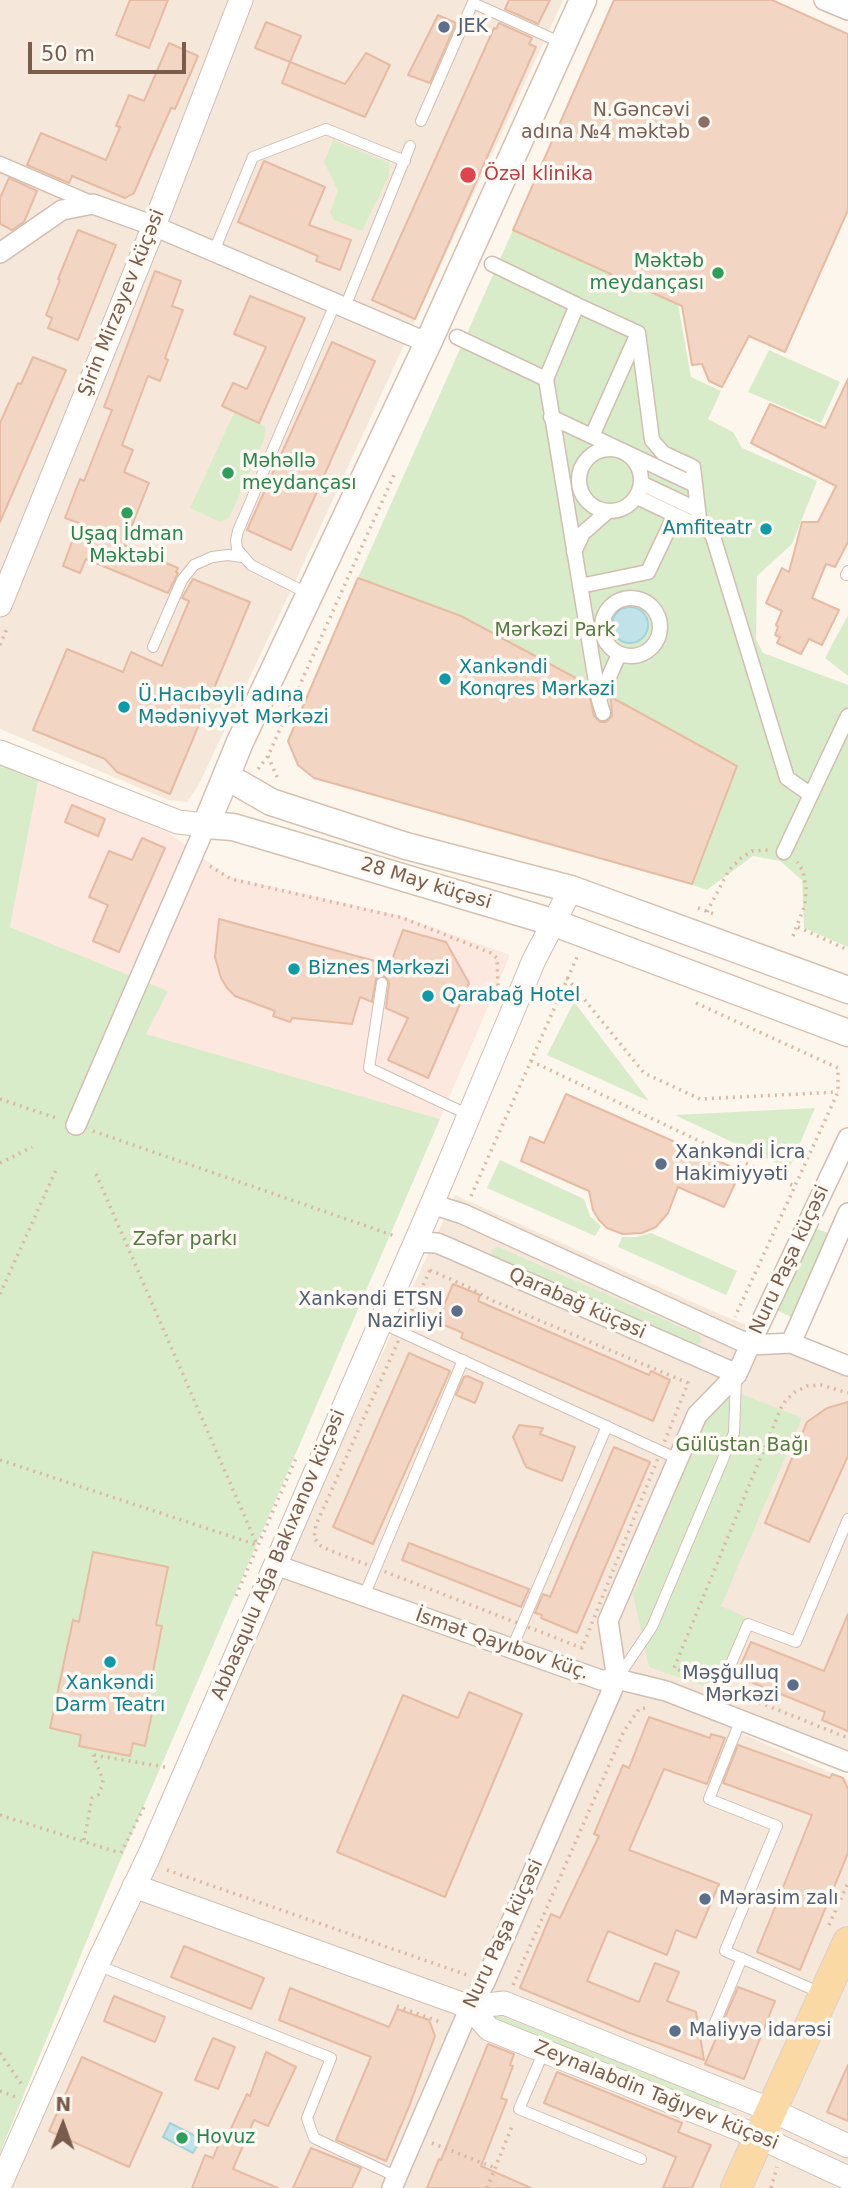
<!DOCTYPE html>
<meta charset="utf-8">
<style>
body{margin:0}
#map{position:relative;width:848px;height:2188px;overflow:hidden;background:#fdf6ec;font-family:"DejaVu Sans",sans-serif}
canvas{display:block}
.north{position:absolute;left:28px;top:2090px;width:70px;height:70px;-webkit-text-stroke:5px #fffaf3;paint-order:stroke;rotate:1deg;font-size:19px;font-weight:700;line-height:28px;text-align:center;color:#7a5c4d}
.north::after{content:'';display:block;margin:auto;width:24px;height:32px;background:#7a5c4d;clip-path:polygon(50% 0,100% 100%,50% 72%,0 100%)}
.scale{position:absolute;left:28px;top:42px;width:158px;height:32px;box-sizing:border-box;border:4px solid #7a5c4d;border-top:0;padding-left:9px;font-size:21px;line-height:24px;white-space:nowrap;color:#7a5c4d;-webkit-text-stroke:5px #fffaf3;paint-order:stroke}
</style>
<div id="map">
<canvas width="848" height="2188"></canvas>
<div class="north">N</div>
<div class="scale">50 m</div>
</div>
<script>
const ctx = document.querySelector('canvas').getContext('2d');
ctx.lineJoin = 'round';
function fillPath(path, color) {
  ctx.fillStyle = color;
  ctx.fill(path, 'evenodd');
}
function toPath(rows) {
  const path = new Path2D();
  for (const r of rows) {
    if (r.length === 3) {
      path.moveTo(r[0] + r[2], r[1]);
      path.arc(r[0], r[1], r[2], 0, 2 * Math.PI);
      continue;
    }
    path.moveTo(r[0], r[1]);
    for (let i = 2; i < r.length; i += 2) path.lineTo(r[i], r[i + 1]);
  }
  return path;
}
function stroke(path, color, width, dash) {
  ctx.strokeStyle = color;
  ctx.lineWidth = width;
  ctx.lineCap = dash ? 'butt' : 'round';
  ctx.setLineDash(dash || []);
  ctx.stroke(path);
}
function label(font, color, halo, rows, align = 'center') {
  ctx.font = font + ' "DejaVu Sans",sans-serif';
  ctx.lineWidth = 7;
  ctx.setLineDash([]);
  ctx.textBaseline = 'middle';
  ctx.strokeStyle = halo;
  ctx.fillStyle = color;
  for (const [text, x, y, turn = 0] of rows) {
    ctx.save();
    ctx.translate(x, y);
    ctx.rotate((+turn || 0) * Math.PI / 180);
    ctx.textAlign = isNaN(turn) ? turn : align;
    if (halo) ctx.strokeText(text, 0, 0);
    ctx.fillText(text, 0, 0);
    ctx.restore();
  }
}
fillPath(toPath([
 [0,0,563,0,293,586,198,786,187,802,168,800,0,729],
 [455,1195,717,1313,848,1366,848,1772,652,1694,848,1780,848,2188,0,2188]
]), '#f5e8da');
fillPath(toPath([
 [39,777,169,833,229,877,398,915,510,955,440,1119,146,1034,167,991,10,927]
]), '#fde8e0');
fillPath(toPath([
 [333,140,389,163,389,175,362,231,334,220,330,213,338,191,324,162],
 [513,230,678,304,691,377,721,391,708,419,733,432,742,448,817,481,792,544,757,576,756,639,763,653,848,685,848,947,804,928,802,880,780,861,753,856,707,890,614,856,314,778,298,765,288,741,358,578],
 [769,350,840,382,821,423,748,392],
 [235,411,265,426,265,437,229,518,220,522,190,508],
 [848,615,848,676,825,658],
 [0,760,39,777,10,927,168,991,146,1034,440,1119,105,1896,0,2153],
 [574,1002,575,1003,649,1101,547,1055],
 [815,1108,789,1169,675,1115],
 [500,1160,584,1199,590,1216,601,1226,595,1236,487,1188],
 [815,1228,830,1234,791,1317,777,1310],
 [651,1233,737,1271,726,1295,618,1247,622,1237,636,1237],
 [498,1247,699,1335,702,1342,695,1345,494,1257,491,1250],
 [729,1389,802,1418,721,1606,746,1617,715,1690,649,1667,633,1595,706,1420],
 [496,2014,721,2101,719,2107,493,2020]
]), '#d8ecc9');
const water = toPath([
 [630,625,18],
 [170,2123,201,2139,193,2153,163,2137,170,2123]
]);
fillPath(water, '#bfe3e8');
stroke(water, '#a5d3da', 2);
const building = toPath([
 [130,0,168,0,149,48,116,35,130,0],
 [509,0,550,0,538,24,505,9,509,0],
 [614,0,772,0,848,34,848,210,785,352,749,336,722,387,709,381,702,364,692,365,682,306,513,230,614,0],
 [438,15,456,23,430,83,408,75,438,15],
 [266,22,301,36,290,62,255,48,266,22],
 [499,23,532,38,529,44,536,47,415,319,372,300,494,28,496,29,499,23],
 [169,43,198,56,175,109,171,108,156,142,134,193,125,198,72,176,69,183,27,165,41,133,106,160,120,127,116,126,129,95,144,101,169,43],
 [366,53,390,65,365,117,282,83,290,62,345,84,366,53],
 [264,161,325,187,309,225,351,240,340,270,316,261,318,256,238,222,264,161],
 [9,178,37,191,24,222,12,230,0,224,0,198,9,178],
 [78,230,116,245,78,340,48,328,52,318,46,315,60,280,58,279,78,230],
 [155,271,181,281,172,306,183,310,165,358,168,360,160,381,148,376,122,445,133,450,124,472,149,483,124,545,178,568,176,572,178,573,168,593,86,559,80,573,63,566,79,523,65,518,80,479,84,481,112,410,104,407,155,271],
 [250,296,305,318,259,423,222,406,233,383,247,389,266,347,234,334,250,296],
 [332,342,375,361,291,550,247,530,332,342],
 [33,357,66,370,0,522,0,423,18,383,21,384,33,357],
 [848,379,848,542,835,567,826,564,812,598,839,610,822,645,809,639,801,654,777,643,780,637,775,635,778,627,776,625,782,611,766,603,782,568,789,572,802,522,818,522,836,486,751,443,770,404,825,428,848,379],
 [358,578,461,616,587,684,594,716,600,722,606,722,612,716,611,697,737,766,692,884,314,778,298,765,288,741,358,578],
 [193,579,250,602,170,794,117,772,105,759,33,730,67,649,123,672,131,652,162,666,189,601,182,598,193,579],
 [72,805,105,819,98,836,65,822,72,805],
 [142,838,165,848,119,952,93,941,108,905,89,897,109,851,132,860,142,838],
 [219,919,390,965,403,930,446,942,469,983,428,1078,388,1060,408,1018,386,1008,389,983,386,977,380,976,376,979,372,1002,360,997,352,1024,292,1018,290,1022,273,1016,275,1011,235,996,227,988,221,978,215,957,219,919],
 [566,1094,741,1171,724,1207,678,1187,668,1213,656,1227,642,1233,623,1234,607,1228,599,1220,593,1210,589,1191,521,1161,530,1137,544,1143,566,1094],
 [453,1284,480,1295,478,1301,649,1375,651,1371,670,1380,653,1421,461,1338,463,1333,437,1322,453,1284],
 [409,1353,450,1371,373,1544,333,1527,409,1353],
 [467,1376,483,1383,475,1403,456,1395,464,1377,467,1376],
 [848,1402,848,1456,809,1542,765,1523,807,1422,827,1408,848,1402],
 [519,1425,543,1428,540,1434,575,1447,562,1481,526,1467,513,1437,519,1425],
 [614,1447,650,1462,577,1633,541,1618,542,1615,535,1613,543,1594,550,1597,614,1447],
 [409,1543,529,1589,521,1607,402,1560,409,1543],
 [93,1552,168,1567,156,1625,162,1626,148,1697,155,1699,145,1746,133,1743,130,1756,79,1746,81,1735,50,1728,73,1620,79,1622,93,1552],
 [848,1614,848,1731,822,1720,825,1712,736,1676,751,1642,824,1671,848,1614],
 [469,1692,522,1714,445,1897,337,1852,403,1695,458,1718,469,1692],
 [649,1717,710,1738,711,1734,725,1738,707,1784,664,1769,629,1850,719,1884,696,1938,676,1930,667,1955,608,1931,587,1981,639,2002,655,1963,679,1972,667,2001,696,2012,704,2060,627,2032,520,1988,551,1914,560,1918,599,1836,594,1834,623,1765,629,1768,649,1717],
 [738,1745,830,1778,832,1774,843,1778,848,1789,848,1853,800,1970,757,1952,812,1815,723,1783,738,1745],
 [184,1946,264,1978,251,2009,171,1977,184,1946],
 [738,1987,775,2001,744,2079,705,2064,738,1987],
 [290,1988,389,2027,397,2009,429,2020,435,2036,410,2104,386,2161,336,2140,371,2057,279,2020,290,1988],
 [114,1996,165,2017,155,2042,104,2021,114,1996],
 [213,2038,235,2047,218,2089,195,2080,213,2038],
 [488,2044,514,2054,510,2065,513,2066,501,2098,507,2100,481,2166,531,2188,427,2188,439,2159,441,2160,488,2044],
 [266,2052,296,2067,268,2126,254,2120,233,2169,278,2188,192,2188,205,2155,213,2158,223,2133,228,2135,247,2094,250,2096,266,2052],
 [82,2057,162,2093,129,2167,49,2131,82,2057],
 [848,2065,848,2121,827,2112,848,2065],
 [557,2072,682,2123,678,2132,711,2145,692,2188,663,2188,676,2157,544,2103,557,2072],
 [311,2148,361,2168,352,2188,293,2188,311,2148]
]);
fillPath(building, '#f3d5c3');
stroke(building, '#e6bba3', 2);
const service = toPath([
 [473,3,562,43],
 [421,121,474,0],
 [214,251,253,157,326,129,405,161],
 [345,307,410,146],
 [846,575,848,571],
 [309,594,251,565,237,549,236,540,238,531,335,304],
 [153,647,182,580,194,565,212,557,228,555,242,557],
 [382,983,369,1068,469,1115],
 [379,1322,678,1459],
 [364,1596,463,1360],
 [512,1648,607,1426],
 [619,1676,652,1627,734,1433,736,1378],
 [712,1708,748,1624,796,1642,848,1519],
 [741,1719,709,1799,777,1826,725,1951,821,1993],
 [97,1965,331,2058,307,2118,314,2138,397,2177],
 [714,2025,742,1958],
 [544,2051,519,2109,641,2159]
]);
const pedestrian = toPath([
 [0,164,93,204],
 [492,264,577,305,546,379,599,700,603,713],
 [577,305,638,333,652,440,663,453,693,467,700,527,675,515,648,572,580,586],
 [457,337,546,379],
 [551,417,695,485],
 [592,436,638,333],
 [610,480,31],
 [641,483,698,510],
 [637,497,675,515],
 [700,527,712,533,787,778,811,795],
 [574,552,583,533,607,512],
 [631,627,29],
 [599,700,619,654],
 [784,852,848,716]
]);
const minor = toPath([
 [824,0,848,10],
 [0,253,62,210,93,204,154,226,428,343],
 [76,1125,206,825],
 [432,1204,463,1214,750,1345,848,1138],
 [415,1242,437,1243,449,1248,737,1374],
 [791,1343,848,1213],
 [276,1565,601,1680,617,1679,666,1691,848,1762],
 [392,2188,470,2007,485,1982,617,1679,608,1621,697,1415,737,1374,750,1345,791,1343,848,1366]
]);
const tertiary = toPath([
 [0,605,154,226,241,0],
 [0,752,178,822,206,825],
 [134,1886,470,2007,504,2003,771,2110,848,2146],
 [470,2007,489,2029,759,2137,848,2178],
 [0,2185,97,1965,149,1856,432,1204,534,960,571,889]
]);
const secondary = toPath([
 [583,0,428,343,240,742,206,825,233,827,284,842,552,922,848,1033],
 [226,776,271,802,406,846,571,889,848,990]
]);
const primary = toPath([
 [736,2188,848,1942]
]);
stroke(service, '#d1beb0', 12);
stroke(pedestrian, '#d1beb0', 17);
stroke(minor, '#d1beb0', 22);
stroke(tertiary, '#d1beb0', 25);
stroke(secondary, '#d6c0b0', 29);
stroke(primary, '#dad1cd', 32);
stroke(toPath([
 [0,645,8,626],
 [268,756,277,777],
 [258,769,268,756,394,475],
 [210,866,231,879,403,918,491,953,497,958,498,986],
 [698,908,714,914],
 [707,912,729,870,741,858,752,851,769,850],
 [798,927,848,950],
 [793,936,805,905,806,888,803,871,797,862],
 [567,978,644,1073,700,1099,838,1092],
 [696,1003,838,1068,838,1092,735,1317],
 [531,1061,794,1186],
 [0,1099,59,1119],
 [93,1131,395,1236],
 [0,1163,32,1147],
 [96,1174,257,1545],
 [471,1196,577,957],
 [430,1270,470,1288,491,1300,688,1383,582,1648,329,1550,321,1546,314,1538,316,1525,430,1270],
 [0,1294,56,1170],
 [0,1460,257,1545],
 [236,1596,297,1456],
 [706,1681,674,1668,781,1408,786,1400,795,1392,807,1386,821,1385,848,1393],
 [733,1692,848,1738],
 [94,1755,165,1767],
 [0,1815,120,1853],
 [84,1840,92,1798,98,1795,102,1786,103,1780,93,1755],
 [121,1853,145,1805],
 [167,1870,467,1975],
 [829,1925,848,1883],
 [513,1985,624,1731,639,1709,645,1708],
 [397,2006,443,2023],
 [0,2053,22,2085],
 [0,2091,16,2097],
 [432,2143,495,2168],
 [487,2188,513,2124],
 [771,2188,777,2167]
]), '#d9b8a5', 3.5, [2, 5]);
stroke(service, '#fff', 10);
stroke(pedestrian, '#fff', 14);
stroke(minor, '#fff', 19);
stroke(tertiary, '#fff', 23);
stroke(secondary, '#fff', 26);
stroke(primary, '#fbd9a5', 30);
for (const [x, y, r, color] of [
 [444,27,7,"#5c6f8a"],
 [704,122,7,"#8d6e63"],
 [468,175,9,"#e0444e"],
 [718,273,7,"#2e9e5b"],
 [228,473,7,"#2e9e5b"],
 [127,513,7,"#2e9e5b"],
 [766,529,7,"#0f9aa8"],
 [445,679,7,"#0f9aa8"],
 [124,707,7,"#0f9aa8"],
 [294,969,7,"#0f9aa8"],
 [428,996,7,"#0f9aa8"],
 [661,1164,7,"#5c6f8a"],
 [457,1311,7,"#5c6f8a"],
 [110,1662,7,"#0f9aa8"],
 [793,1685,7,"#5c6f8a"],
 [705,1899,7,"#5c6f8a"],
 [675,2031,7,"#5c6f8a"],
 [182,2138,7,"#2e9e5b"]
]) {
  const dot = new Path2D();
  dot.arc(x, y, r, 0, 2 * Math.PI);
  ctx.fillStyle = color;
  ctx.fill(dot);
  stroke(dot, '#fffaf3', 2.5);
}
label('19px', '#4e5e75', '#fffaf3', [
 ["JEK",458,27],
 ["Xankəndi İcra",675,1153],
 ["Hakimiyyəti",675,1175],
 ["Xankəndi ETSN",443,1300,"right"],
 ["Nazirliyi",443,1322,"right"],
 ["Məşğulluq",779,1674,"right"],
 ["Mərkəzi",779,1696,"right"],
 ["Mərasim zalı",719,1899],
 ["Maliyyə idarəsi",689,2031]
], 'left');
label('19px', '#785e54', '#fffaf3', [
 ["N.Gəncəvi",690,111],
 ["adına №4 məktəb",690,133]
], 'right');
label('19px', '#be3a42', '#fffaf3', [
 ["Özəl klinika",484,175]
], 'left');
label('19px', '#27864d', '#fffaf3', [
 ["Məktəb",704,262,"right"],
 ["meydançası",704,284,"right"],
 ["Məhəllə",242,462],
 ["meydançası",242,484],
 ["Uşaq İdman",127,535,"center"],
 ["Məktəbi",127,557,"center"],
 ["Hovuz",196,2138]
], 'left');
label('19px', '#7a5c4d', '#fffaf3', [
 ["Şirin Mirzəyev küçəsi",122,303,-68],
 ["28 May küçəsi",426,884,17],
 ["Nuru Paşa küçəsi",790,1260,-65],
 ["Qarabağ küçəsi",577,1304,24],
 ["Abbasqulu Ağa Bakıxanov küçəsi",279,1555,-67],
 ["İsmət Qayıbov küç.",502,1645,19],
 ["Nuru Paşa küçəsi",504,1934,-65],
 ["Zeynalabdin Tağıyev küçəsi",656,2096,22]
]);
label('19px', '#0d838f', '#fffaf3', [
 ["Amfiteatr",752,529,"right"],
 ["Xankəndi",459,668],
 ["Konqres Mərkəzi",459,690],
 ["Ü.Hacıbəyli adına",138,696],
 ["Mədəniyyət Mərkəzi",138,718],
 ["Biznes Mərkəzi",308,969],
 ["Qarabağ Hotel",442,996],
 ["Xankəndi",110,1684,"center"],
 ["Darm Teatrı",110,1706,"center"]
], 'left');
label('19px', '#537a41', '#fffaf3', [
 ["Mərkəzi Park",555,631],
 ["Zəfər parkı",185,1240],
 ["Gülüstan Bağı",742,1446]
]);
</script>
